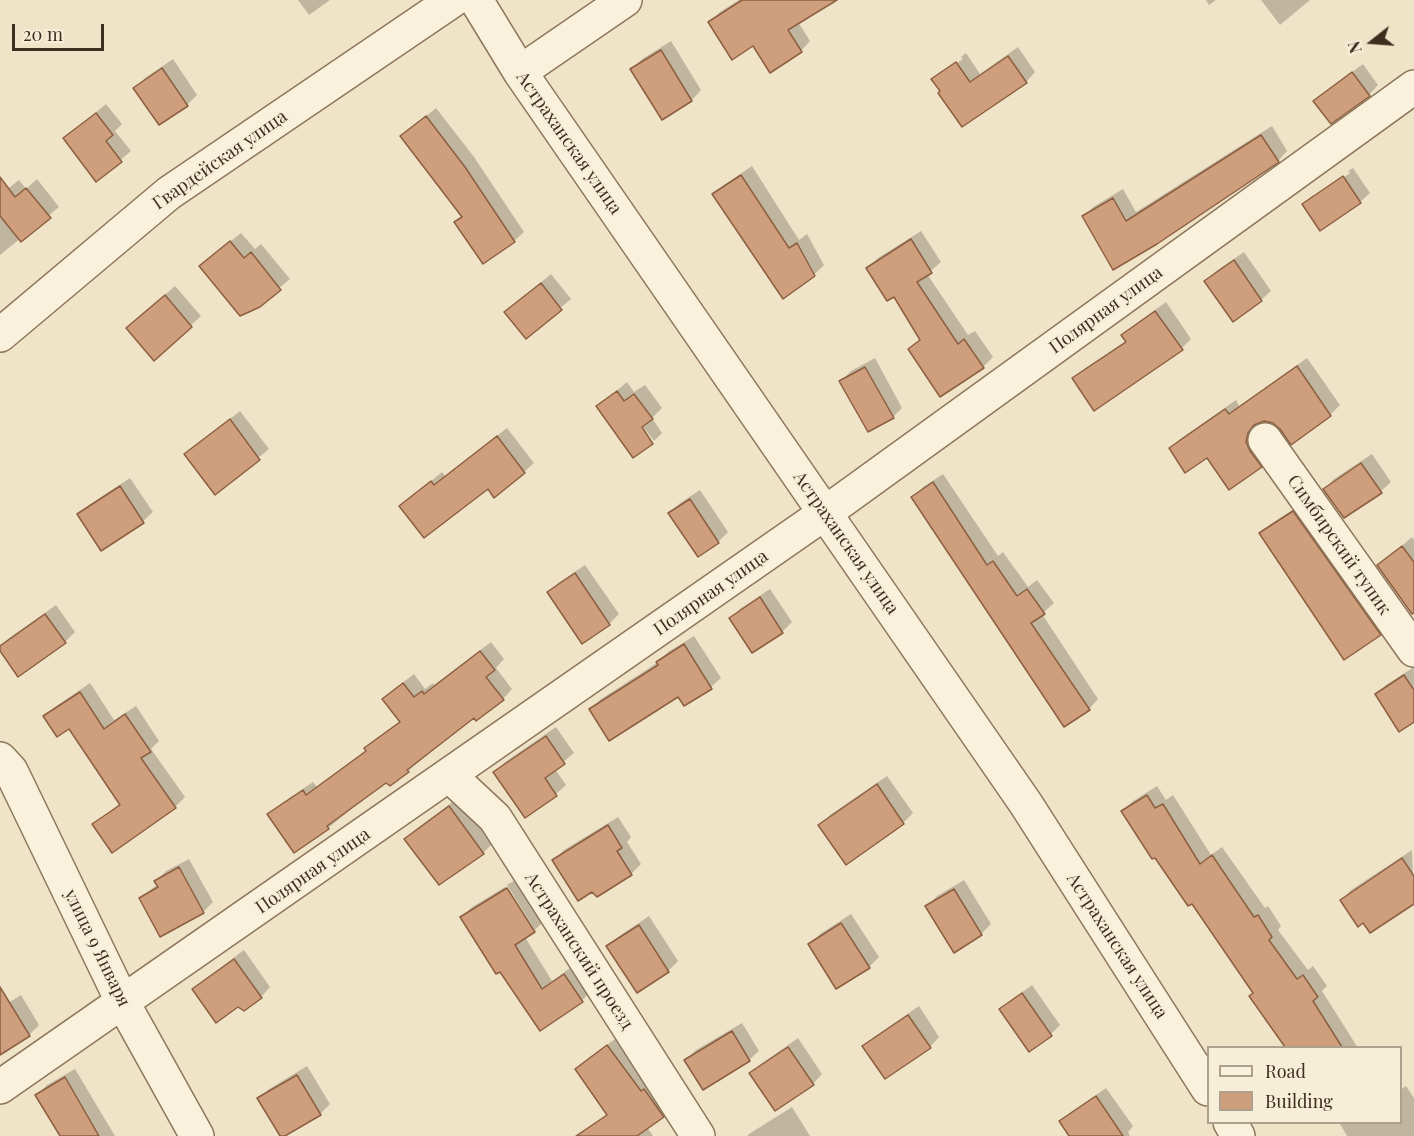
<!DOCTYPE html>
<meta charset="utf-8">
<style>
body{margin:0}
#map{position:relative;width:1414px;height:1136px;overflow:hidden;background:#f0e4c8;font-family:"Playfair Display",serif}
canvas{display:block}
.legend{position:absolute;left:1207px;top:1046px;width:195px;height:78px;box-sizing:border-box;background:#f7eed8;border:2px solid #ada18e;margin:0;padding:8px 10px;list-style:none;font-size:18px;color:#3d2e20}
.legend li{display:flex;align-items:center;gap:12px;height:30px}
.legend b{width:30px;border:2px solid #ada18e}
.north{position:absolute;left:1342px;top:12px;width:60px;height:60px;-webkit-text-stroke:4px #f7eed8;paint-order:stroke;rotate:253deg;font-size:16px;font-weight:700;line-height:24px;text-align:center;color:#3d2e20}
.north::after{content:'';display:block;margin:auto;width:21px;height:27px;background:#3d2e20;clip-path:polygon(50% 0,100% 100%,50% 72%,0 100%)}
.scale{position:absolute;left:12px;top:24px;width:92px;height:27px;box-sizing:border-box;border:3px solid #3d2e20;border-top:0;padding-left:8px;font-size:18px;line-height:21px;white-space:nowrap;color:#3d2e20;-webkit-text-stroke:4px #f7eed8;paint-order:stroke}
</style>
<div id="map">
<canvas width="1414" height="1136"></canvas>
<ul class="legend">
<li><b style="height:8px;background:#faf1dc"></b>Road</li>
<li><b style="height:16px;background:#cf9f7d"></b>Building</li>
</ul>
<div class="north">N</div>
<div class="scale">20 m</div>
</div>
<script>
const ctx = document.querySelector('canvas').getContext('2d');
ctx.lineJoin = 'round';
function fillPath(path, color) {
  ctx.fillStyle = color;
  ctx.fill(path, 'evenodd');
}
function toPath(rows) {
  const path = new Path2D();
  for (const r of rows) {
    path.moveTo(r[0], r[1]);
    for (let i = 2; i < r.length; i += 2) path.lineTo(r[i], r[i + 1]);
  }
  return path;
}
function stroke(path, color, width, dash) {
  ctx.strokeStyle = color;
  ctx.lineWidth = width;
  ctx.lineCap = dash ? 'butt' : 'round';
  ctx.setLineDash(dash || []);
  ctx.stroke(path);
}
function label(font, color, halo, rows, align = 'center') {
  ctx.font = font + ' "Playfair Display",serif';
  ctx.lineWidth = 4.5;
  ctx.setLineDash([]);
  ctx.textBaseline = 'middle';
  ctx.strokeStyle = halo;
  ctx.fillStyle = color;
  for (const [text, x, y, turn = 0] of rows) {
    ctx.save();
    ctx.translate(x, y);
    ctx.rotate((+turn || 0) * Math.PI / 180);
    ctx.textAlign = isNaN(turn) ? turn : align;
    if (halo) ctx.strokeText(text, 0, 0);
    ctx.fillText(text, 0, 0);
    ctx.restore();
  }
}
fillPath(toPath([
 [298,0,330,0,309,15],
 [739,0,834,0,798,22,810,41,801,51,754,44,710,22,720,12],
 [1206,0,1216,0,1209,5],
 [1261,0,1310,0,1280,25],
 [671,41,701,90,692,100,662,118,632,69,642,59],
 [1018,47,1035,72,1026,82,942,91,933,79,942,70,942,73,963,59,961,57,966,53,980,74],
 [173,59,197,95,187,105,160,123,135,88,145,78],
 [1363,64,1378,85,1369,95,1315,101,1325,92],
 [106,104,122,124,115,131,131,151,97,180,65,138],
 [436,108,474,157,524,232,514,241,456,222,463,215,402,136],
 [1272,126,1287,151,1278,161,1157,243,1084,217,1093,207,1123,189,1136,212],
 [752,166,799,240,807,234,824,265,814,275,714,195,724,185],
 [1353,168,1370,193,1360,202,1304,204,1313,195,1313,198,1350,173,1348,171],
 [37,179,59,207,0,255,0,195,19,180,26,189],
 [921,231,941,262,927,274,968,335,975,331,993,357,983,367,910,349,921,338,894,295,868,268,878,258],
 [241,233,255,249,261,244,290,279,259,305,211,257],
 [1244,252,1271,291,1261,300,1206,281,1216,271],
 [551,274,571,299,526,337,506,312],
 [175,286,201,316,154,359,137,319],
 [1166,302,1191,339,1182,348,1074,378,1084,369,1127,340,1123,335,1133,326],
 [875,358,902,408,893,417,841,381,851,371],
 [1307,358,1340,405,1330,415,1292,442,1274,422,1264,420,1257,422,1256,432,1270,457,1261,466,1170,449,1180,439,1236,400,1239,406],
 [627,382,634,392,645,385,662,408,652,418,662,433,654,441,638,420,598,406],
 [240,411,269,449,215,493,186,454],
 [507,428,534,463,524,472,488,487,401,506,442,472,445,476],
 [1372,454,1391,482,1381,491,1325,489,1334,479],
 [943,474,998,556,1003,552,1028,587,1037,580,1054,603,1042,614,1098,699,1089,709,913,497,923,487],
 [130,478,153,512,143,521,79,514,89,505],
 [700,490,728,532,718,542,698,555,670,513,680,503],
 [1303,503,1389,624,1380,634,1261,534,1271,524],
 [1412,537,1414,540,1414,613,1379,566],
 [585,565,619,614,609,624,549,593,558,583],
 [770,589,792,622,782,632,731,618,741,608],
 [56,605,75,632,65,642,0,648,9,638],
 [694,636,721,678,711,687,684,704,679,695,591,709,601,699,657,663,668,652],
 [491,642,504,659,496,668,512,689,503,699,474,716,408,771,386,781,328,828,269,815,279,805,313,782,317,787,367,750,366,748,376,739,400,721,384,699,394,689,414,674,425,689,433,683,434,685],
 [1414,667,1414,720,1377,695,1386,685],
 [90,683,114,720,136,706,159,741,151,749,185,797,175,807,94,825,120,803,69,727,45,716,55,707],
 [556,727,574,753,555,769,566,785,556,794,525,815,495,772,505,762],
 [887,776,913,813,903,823,846,863,820,825,830,815],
 [1157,786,1166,800,1173,795,1211,855,1222,847,1265,908,1268,906,1281,926,1278,930,1308,970,1313,966,1327,986,1322,991,1358,1048,1289,1048,1192,902,1123,811,1133,801],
 [459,797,493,843,483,853,406,839,416,829],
 [618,817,631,837,627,842,641,864,631,874,554,860,564,850],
 [1412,850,1414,902,1342,900,1351,890],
 [189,859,213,902,203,912,140,898,158,884,156,881,166,871],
 [517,879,544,921,535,930,507,885],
 [964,880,991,924,981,934,954,950,927,906,937,896],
 [505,887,532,931,525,937,552,981,574,965,592,991,582,1000,540,1029,462,917,472,907],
 [851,914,879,957,869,967,810,944,820,934],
 [649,916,678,961,669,970,637,991,608,946,618,937],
 [244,950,270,987,261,997,194,989,204,980],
 [1032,985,1060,1025,1051,1034,1001,1009,1011,1000],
 [21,995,39,1025,29,1035,0,1035,0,1008],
 [919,1006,939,1037,930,1047,864,1046,874,1037],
 [742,1023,759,1051,749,1060,686,1060,696,1050],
 [618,1037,673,1106,647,1127,653,1136,602,1136,594,1125,608,1113,577,1069,587,1059],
 [798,1038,822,1074,813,1084,751,1074,761,1064],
 [307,1066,330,1104,320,1114,282,1136,259,1098,269,1089],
 [75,1069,115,1136,62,1136,37,1095,47,1085],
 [1406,1086,1414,1098,1414,1136,1347,1136,1339,1122,1400,1122,1400,1090],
 [1106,1088,1133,1126,1128,1132,1130,1136,1071,1136,1061,1121,1071,1112],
 [792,1107,810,1136,747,1136,749,1134]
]), '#0003');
const building = toPath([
 [742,0,837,0,788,30,802,52,770,73,753,46,732,60,708,22,742,0],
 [661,50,692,101,662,120,630,69,661,50],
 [1008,56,1027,83,962,127,938,93,940,91,931,79,956,62,970,82,1008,56],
 [162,68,188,106,159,125,133,88,162,68],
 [1352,72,1370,96,1331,124,1313,101,1352,72],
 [96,113,113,135,106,141,122,162,96,182,63,138,96,113],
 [426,116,465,167,515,242,483,264,454,222,462,217,400,136,426,116],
 [1261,135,1279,162,1157,244,1113,270,1082,216,1113,198,1126,221,1261,135],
 [741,175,789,248,797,243,815,276,783,299,712,194,741,175],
 [1343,176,1361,203,1320,231,1302,204,1343,176],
 [0,177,15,197,26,188,51,218,21,242,0,216,0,177],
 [911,239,932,273,917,282,958,344,964,339,984,368,940,397,908,349,920,340,894,297,887,301,866,268,911,239],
 [230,241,244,258,251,252,281,290,260,307,240,316,199,266,230,241],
 [1234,260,1262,301,1233,322,1204,281,1234,260],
 [541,283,562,310,526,339,504,312,541,283],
 [165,295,192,327,154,361,126,328,165,295],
 [1155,311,1183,350,1094,411,1072,378,1126,342,1121,335,1155,311],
 [1297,366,1331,416,1291,445,1280,429,1273,423,1264,421,1254,425,1248,433,1246,442,1250,451,1262,467,1229,490,1207,458,1185,473,1169,448,1225,409,1229,414,1297,366],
 [865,367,894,418,868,432,839,381,865,367],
 [617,391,624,401,634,394,653,419,642,427,653,444,633,458,596,406,617,391],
 [230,419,260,460,215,495,184,454,230,419],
 [497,436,525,473,494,498,488,489,424,538,399,506,431,481,434,485,497,436],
 [1361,463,1382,493,1344,518,1323,489,1361,463],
 [933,482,987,565,993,561,1017,596,1027,589,1045,614,1031,623,1090,710,1064,727,911,497,933,482],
 [120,486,144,523,101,551,77,514,120,486],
 [690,499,719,543,698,557,668,513,690,499],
 [1293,511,1381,635,1344,660,1259,533,1293,511],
 [1402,546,1414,562,1414,613,1412,614,1377,565,1402,546],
 [575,573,610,625,582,644,547,592,575,573],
 [760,597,783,633,752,653,729,618,760,597],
 [45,614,66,643,18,677,0,651,0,646,45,614],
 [684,644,712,689,684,706,678,697,609,741,589,709,658,665,656,662,684,644],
 [480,651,495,670,486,677,504,700,476,721,474,718,407,770,409,772,390,786,386,783,327,826,329,829,294,853,267,814,303,790,306,795,366,751,364,748,400,722,382,699,403,683,414,697,422,691,424,694,480,651],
 [1404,675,1414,690,1414,722,1399,732,1375,694,1404,675],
 [80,692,104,729,125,714,151,752,141,758,176,808,112,853,92,824,120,805,69,729,57,737,43,716,80,692],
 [546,736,565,764,545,778,557,796,525,818,493,772,546,736],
 [877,784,904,824,846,865,818,825,877,784],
 [1147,795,1155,808,1163,804,1200,864,1212,855,1254,917,1258,915,1272,937,1269,940,1297,979,1303,975,1318,997,1313,1001,1342,1047,1285,1047,1249,996,1253,993,1192,904,1188,906,1155,858,1152,859,1121,811,1147,795],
 [449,806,484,854,439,885,404,839,449,806],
 [608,825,622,848,617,851,632,875,597,897,592,892,578,901,552,860,608,825],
 [1402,858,1414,876,1414,904,1370,933,1363,923,1358,927,1340,900,1402,858],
 [179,867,204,913,160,937,139,898,158,887,154,881,179,867],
 [507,888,535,932,515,945,542,989,564,974,583,1002,540,1031,500,972,496,974,460,917,507,888],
 [954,889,982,935,954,953,925,906,954,889],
 [841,923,870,968,836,989,808,944,841,923],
 [639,925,669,972,637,993,606,946,639,925],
 [234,959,262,998,244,1011,238,1007,216,1023,192,989,234,959],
 [0,987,30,1036,0,1055,0,987],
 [1022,993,1052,1036,1029,1052,999,1009,1022,993],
 [908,1015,931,1048,885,1079,862,1046,908,1015],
 [732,1031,750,1061,703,1090,684,1060,732,1031],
 [607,1045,641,1091,644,1089,664,1117,637,1136,576,1136,607,1115,575,1069,607,1045],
 [788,1047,814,1085,775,1111,749,1073,788,1047],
 [297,1075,321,1115,285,1136,280,1136,257,1098,297,1075],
 [65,1077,99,1136,60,1136,35,1095,65,1077],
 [1096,1096,1123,1136,1069,1136,1059,1121,1096,1096]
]);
fillPath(building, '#cf9f7d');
stroke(building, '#8d5f41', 1.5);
const minor = toPath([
 [476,0,520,72,1026,804,1208,1089],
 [520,72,625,0],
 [0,335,169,193,453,0],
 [1265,440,1414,650],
 [0,759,11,771,123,1003,197,1136],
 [449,775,495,818,698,1136],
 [0,1087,825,513,1414,87],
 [1230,1122,1238,1136]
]);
stroke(minor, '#8d765c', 36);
stroke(minor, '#faf1dc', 33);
label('18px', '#3d2e20', '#f7eed8', [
 ["Астраханская улица",569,143,55],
 ["Гвардейская улица",220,160,-35],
 ["Полярная улица",1106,310,-36],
 ["Астраханская улица",846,543,55],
 ["Симбирский тупик",1339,545,55],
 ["Полярная улица",711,593,-35],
 ["Полярная улица",313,871,-35],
 ["Астраханская улица",1117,946,57],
 ["улица 9 Января",97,948,64],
 ["Астраханский проезд",579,951,57]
]);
</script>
